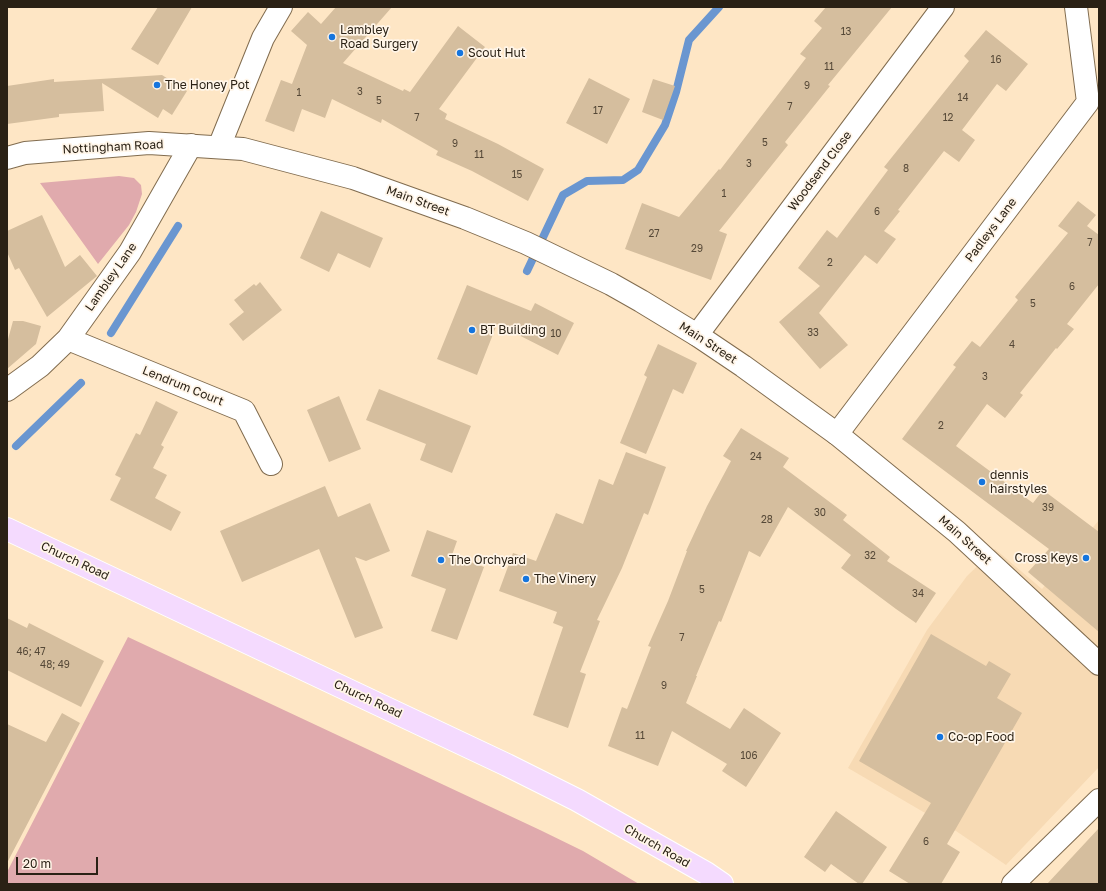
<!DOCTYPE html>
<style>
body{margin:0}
#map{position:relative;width:1106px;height:891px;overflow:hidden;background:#fee6c5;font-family:"Golos Text",sans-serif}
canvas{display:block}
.frame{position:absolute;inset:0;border:8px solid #2a2115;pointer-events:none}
.scale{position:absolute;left:16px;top:857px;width:82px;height:18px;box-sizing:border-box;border:2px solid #2a2115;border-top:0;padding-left:5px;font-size:12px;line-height:14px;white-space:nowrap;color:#2a2115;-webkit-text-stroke:3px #fff5e8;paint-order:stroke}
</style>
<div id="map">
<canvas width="1106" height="891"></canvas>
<div class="frame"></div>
<div class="scale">20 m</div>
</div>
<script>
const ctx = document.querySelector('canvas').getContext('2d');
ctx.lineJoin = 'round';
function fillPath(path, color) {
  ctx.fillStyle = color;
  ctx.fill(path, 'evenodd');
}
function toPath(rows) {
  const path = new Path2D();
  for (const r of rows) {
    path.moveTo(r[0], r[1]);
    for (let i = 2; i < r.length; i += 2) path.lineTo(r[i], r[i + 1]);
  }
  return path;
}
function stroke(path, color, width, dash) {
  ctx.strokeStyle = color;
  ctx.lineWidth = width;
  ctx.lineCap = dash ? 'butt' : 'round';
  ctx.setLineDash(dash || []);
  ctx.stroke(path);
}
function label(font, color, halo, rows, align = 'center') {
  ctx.font = font + ' "Golos Text",sans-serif';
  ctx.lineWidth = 3.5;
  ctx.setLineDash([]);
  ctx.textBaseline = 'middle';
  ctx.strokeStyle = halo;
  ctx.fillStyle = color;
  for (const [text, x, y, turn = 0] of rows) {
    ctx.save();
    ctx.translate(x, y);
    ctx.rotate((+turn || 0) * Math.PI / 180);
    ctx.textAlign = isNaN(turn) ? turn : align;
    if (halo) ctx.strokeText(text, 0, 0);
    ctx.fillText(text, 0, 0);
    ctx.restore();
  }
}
fillPath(toPath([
 [1099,520,1099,767,1006,865,956,831,848,768,927,630,967,576,995,549,1042,589]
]), '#f7dab4');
fillPath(toPath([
 [119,176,134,178,141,185,142,194,136,212,129,225,98,264,40,183],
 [128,637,540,830,583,851,639,884,7,884,7,872]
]), '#e0aaad');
stroke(toPath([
 [527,271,563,195,587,181,623,180,638,170,665,125,676,92,689,40,719,7],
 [111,333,178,226],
 [16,446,81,383]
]), '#6a96d0', 8);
fillPath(toPath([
 [158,7,192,7,158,65,131,49],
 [336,7,392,7,343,63,403,91,404,89,410,92,458,26,485,47,439,109,447,114,445,119,498,144,544,169,528,201,472,171,436,155,438,151,382,119,381,123,332,99,325,118,302,109,294,132,265,121,281,80,292,84,307,45,291,31,308,12,321,24],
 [826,7,892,7,828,85,830,86,785,142,788,145,719,231,727,234,711,280,625,249,642,203,679,217,719,169,720,170,806,58,800,54,822,28,814,21],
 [986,30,1028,64,1006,91,997,84,962,130,975,140,959,162,944,151,898,210,900,211,884,231,896,239,877,264,865,255,819,313,848,345,820,369,779,322,820,286,798,268,827,230,837,238,888,170,884,167,969,61,964,56],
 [162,75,187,91,172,115,163,109,158,118,102,83,104,111,59,114,59,117,7,124,7,86,54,79,54,82],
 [589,78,630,99,607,144,566,123],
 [653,79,675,86,663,120,642,112],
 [1078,201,1096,215,1087,226,1099,235,1099,284,1067,324,1074,329,1057,349,1056,348,1020,393,1023,395,1005,418,987,404,956,446,1033,503,1043,490,1099,532,1099,632,1028,572,1049,549,902,439,956,367,953,365,972,341,980,347,1018,300,1015,297,1068,233,1058,226],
 [321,211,383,238,370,268,338,253,329,272,300,258],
 [42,215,65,267,80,255,97,276,47,317,19,268,15,270,7,252,7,231],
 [260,282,282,310,243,341,229,324,244,312,234,300,254,284,256,286],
 [467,285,531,311,535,303,574,323,558,355,497,324,477,375,437,359],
 [13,321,23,321,41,326,36,344,7,369,7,343],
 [658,344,697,363,683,394,673,389,646,454,620,443,647,377,644,375],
 [379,389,471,426,452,473,420,460,426,444,366,420],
 [339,396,361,449,329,462,307,410],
 [156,401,178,412,161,445,164,447,153,468,167,475,155,498,181,512,171,531,110,500,121,478,115,475,136,433,140,435],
 [741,428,789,458,783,467,847,515,843,520,890,557,887,561,936,593,916,623,896,609,841,568,851,555,788,507,760,557,749,551,721,622,719,621,696,676,697,676,686,703,730,729,744,708,781,733,746,787,722,771,727,764,672,731,658,766,608,746,622,707,627,709,651,647,648,646,668,601,687,551,686,551,707,506,731,461,723,456],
 [626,452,666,467,648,515,644,513,622,568,597,620,600,621,580,672,586,674,568,728,533,715,563,627,553,623,557,612,499,591,513,553,536,561,556,513,583,524,599,479,613,485],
 [325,486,338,517,370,503,390,551,366,561,355,557,383,628,355,638,319,549,242,582,220,531],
 [427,530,457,541,452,555,484,567,457,640,431,631,446,589,411,576],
 [7,618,27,628,29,623,104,661,81,707,7,670],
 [931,634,986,666,989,661,1011,674,997,698,1022,713,947,844,960,852,941,884,910,884,889,871,931,803,859,761],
 [62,713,80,723,7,863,7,724,46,742],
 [836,811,887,847,862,884,859,884,831,864,825,872,804,857],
 [1099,828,1099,884,1047,884]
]), '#d5be9e');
const minor = toPath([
 [219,147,263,38,281,7],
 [697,335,943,7],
 [68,339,244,411,271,464],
 [7,390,40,366,68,339,130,252,191,145],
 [837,434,1088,102,1076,7],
 [1013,884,1099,800]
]);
const tertiary = toPath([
 [7,158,25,153,149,143,243,149,353,178,465,218,526,243,611,284,641,301,697,335,743,366,837,434,957,532,1099,664]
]);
const primary = toPath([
 [7,529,507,765,577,800,706,873,722,884]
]);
stroke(minor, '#816c4f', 24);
stroke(tertiary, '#816c4f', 24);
stroke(primary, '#fff', 24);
stroke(minor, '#fff', 22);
stroke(tertiary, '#fff', 22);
stroke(primary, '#f4dafe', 22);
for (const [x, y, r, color] of [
 [332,37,4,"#1575de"],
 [460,53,4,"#1575de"],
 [157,85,4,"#1575de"],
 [472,330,4,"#1575de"],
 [982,482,4,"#1575de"],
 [1086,558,4,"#1575de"],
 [441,560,4,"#1575de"],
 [526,579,4,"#1575de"],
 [940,737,4,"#1575de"]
]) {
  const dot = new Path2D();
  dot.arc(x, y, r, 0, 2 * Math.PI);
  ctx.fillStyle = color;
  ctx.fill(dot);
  stroke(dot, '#fff5e8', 1.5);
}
label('10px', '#554837', null, [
 ["13",846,32],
 ["16",996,60],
 ["11",829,67],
 ["9",807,86],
 ["3",360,92],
 ["1",299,93],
 ["14",963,98],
 ["5",379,101],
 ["7",790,107],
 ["17",598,111],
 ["7",417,118],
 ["12",948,118],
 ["5",765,143],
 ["9",455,144],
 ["11",479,155],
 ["3",749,164],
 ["8",906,169],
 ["15",517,175],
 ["1",724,194],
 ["6",877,212],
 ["27",654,234],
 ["7",1090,243],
 ["29",697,249],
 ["2",830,263],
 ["6",1072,287],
 ["5",1033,304],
 ["33",813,333],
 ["10",556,334],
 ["4",1012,345],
 ["3",985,377],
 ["2",941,426],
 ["24",756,457],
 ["39",1048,508],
 ["30",820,513],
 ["28",767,520],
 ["32",870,556],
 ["5",702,590],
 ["34",918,594],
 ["7",682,638],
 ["46; 47",31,652],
 ["48; 49",55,665],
 ["9",664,686],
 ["11",640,736],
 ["106",749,756],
 ["6",926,842]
]);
label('12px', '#2a2115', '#fff5e8', [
 ["Lambley",340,30],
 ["Road Surgery",340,44],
 ["Scout Hut",468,53],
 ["The Honey Pot",165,85],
 ["BT Building",480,330],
 ["dennis",990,475],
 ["hairstyles",990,489],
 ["Cross Keys",1078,558,"right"],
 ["The Orchyard",449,560],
 ["The Vinery",534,579],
 ["Co-op Food",948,737]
], 'left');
label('12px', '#2a2115', '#fff5e8', [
 ["Nottingham Road",113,147,-3],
 ["Woodsend Close",820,171,-53],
 ["Main Street",418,201,20],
 ["Padleys Lane",991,230,-53],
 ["Lambley Lane",111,277,-55],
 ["Main Street",708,343,33],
 ["Lendrum Court",183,386,22],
 ["Main Street",965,540,42],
 ["Church Road",75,561,25],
 ["Church Road",368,699,25],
 ["Church Road",657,846,30]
]);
</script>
